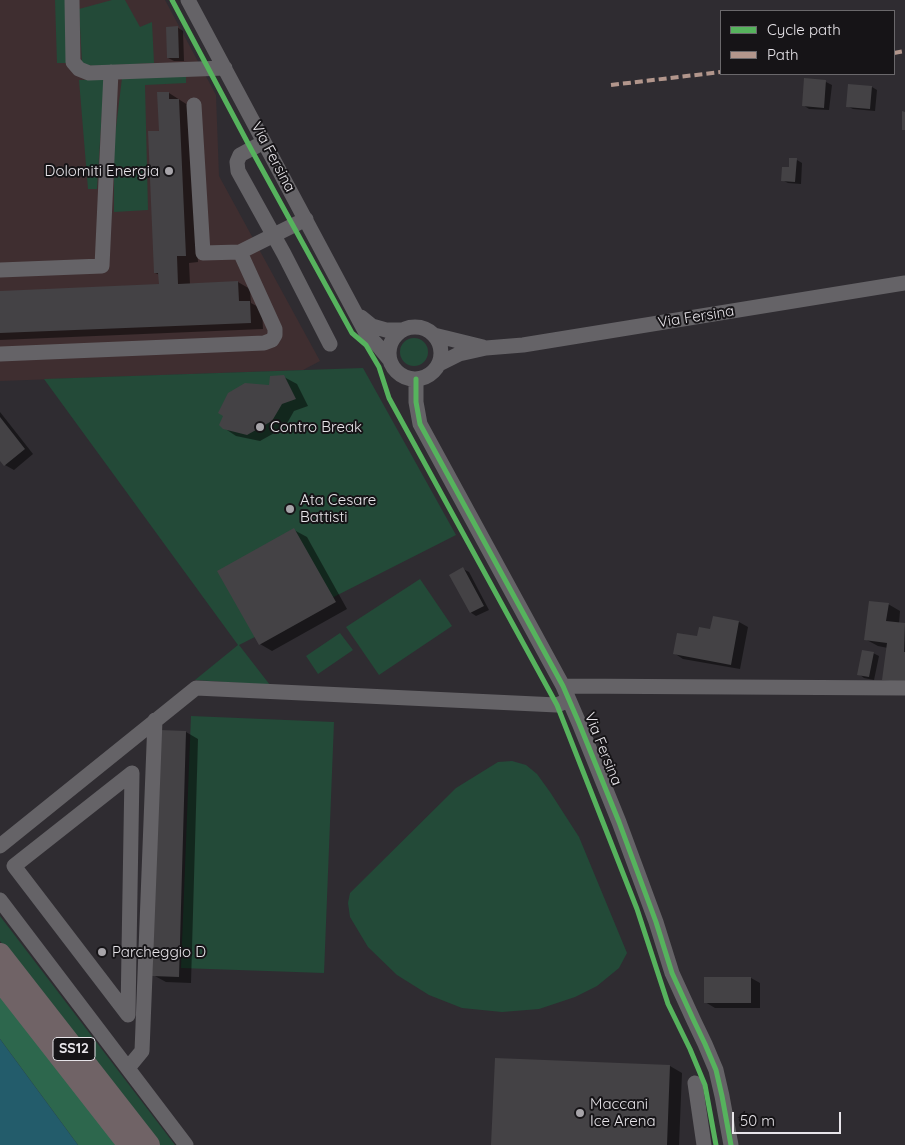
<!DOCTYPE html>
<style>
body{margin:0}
#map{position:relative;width:905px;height:1145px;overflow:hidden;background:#2f2c31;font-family:Quicksand,sans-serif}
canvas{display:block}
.legend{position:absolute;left:720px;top:10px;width:175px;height:65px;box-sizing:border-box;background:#161417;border:1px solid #6a686b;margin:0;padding:6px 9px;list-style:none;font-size:15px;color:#e8e5ea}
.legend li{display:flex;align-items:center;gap:10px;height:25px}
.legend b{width:25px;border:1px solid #6a686b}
.scale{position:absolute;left:732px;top:1112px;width:109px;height:22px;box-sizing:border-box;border:2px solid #e8e5ea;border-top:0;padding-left:6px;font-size:15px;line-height:18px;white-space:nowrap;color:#e8e5ea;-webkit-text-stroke:4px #161417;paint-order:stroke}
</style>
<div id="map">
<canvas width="905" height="1145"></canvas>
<ul class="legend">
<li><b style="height:6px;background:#56b35d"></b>Cycle path</li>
<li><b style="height:6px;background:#b2968c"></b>Path</li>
</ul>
<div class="scale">50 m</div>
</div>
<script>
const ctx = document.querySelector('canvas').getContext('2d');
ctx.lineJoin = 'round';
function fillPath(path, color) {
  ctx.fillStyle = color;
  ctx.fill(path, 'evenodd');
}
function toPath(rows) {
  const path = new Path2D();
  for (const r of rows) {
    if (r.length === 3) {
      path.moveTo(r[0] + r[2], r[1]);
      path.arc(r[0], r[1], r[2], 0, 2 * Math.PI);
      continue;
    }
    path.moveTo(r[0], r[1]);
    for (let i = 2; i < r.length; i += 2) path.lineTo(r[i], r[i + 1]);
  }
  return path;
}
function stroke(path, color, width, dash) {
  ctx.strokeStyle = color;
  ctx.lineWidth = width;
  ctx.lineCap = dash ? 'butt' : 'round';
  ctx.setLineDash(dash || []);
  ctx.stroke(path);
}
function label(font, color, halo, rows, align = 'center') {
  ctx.font = font + ' Quicksand,sans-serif';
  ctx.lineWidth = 4;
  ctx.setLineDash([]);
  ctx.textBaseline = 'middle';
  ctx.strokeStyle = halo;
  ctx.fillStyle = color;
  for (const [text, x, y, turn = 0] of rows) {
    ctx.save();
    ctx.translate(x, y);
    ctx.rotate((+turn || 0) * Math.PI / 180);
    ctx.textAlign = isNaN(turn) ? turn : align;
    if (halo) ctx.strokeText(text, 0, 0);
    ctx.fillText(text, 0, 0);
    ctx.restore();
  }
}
fillPath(toPath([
 [0,0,165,0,216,95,219,176,320,361,303,370,0,381]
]), '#3f2e30');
fillPath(toPath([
 [55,0,65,0,67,63,57,63],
 [112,0,125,0,140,27,152,22,154,63,94,66,87,65,82,62,79,9],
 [186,76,186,83,145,85,148,210,114,212,114,144,122,78],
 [104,79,97,189,88,189,79,80],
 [414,352,14],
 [363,368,456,535,239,645,270,685,195,680,238,645,44,379],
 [420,579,452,626,379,675,346,627],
 [340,633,353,650,318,674,306,656],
 [191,716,334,722,324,973,181,968],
 [512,761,526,765,537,774,550,792,579,837,627,953,619,968,597,986,575,997,539,1009,502,1012,462,1008,429,995,397,975,368,947,350,917,348,903,350,893,456,788,498,762],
 [0,916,175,1145,159,1145,0,941]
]), '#234a38');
fillPath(toPath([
 [0,993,116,1145,78,1145,0,1039]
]), '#2d674d');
fillPath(toPath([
 [0,1039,78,1145,0,1145]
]), '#235c6b');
fillPath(toPath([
 [177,27,183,31,184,61,174,61,168,58],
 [826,82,832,85,829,110,809,109,803,105],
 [872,87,877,90,875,111,853,109,847,106],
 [169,93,191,107,198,262,189,263,190,284,238,282,250,289,251,303,262,309,263,329,0,340,0,292,160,285,160,275,155,273,160,132],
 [797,160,802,163,801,184,788,183,782,180],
 [284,377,297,384,308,406,294,411,285,427,260,441,236,436,224,428,270,386],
 [0,412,33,454,14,470,5,465,0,459],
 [294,530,307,537,347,609,272,651,260,644],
 [463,569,469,572,489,610,476,616,470,612],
 [888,604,900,611,899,624,905,624,905,688,888,648,878,646,865,639],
 [739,622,748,627,740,669,683,659,674,653,711,630],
 [873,653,879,656,874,680,864,678,859,674],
 [186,732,198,739,191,983,166,982,153,975],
 [751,978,760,983,760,1008,715,1008,705,1002],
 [670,1066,682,1073,679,1145,493,1145]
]), '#0007');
fillPath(toPath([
 [178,26,179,58,167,58,166,27],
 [804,78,826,80,824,108,802,106],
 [848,84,872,86,870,109,846,107],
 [157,92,169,92,169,99,179,99,186,256,177,256,178,284,238,281,239,301,250,301,251,323,0,333,0,291,159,284,158,273,154,273,148,131,159,131],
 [902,111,905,112,905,130,902,130],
 [789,158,797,158,795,182,781,181,782,167,789,167],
 [284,375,296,399,282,404,272,421,247,435,223,429,219,425,223,416,218,413,228,393,245,383,269,385,270,376],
 [0,417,25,449,4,466,0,461],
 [294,528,336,602,259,645,217,571],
 [463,567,484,606,470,613,449,575],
 [869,601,889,603,886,621,905,623,904,652,905,652,905,683,882,680,887,643,864,640],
 [713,616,739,621,731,665,673,654,677,633,697,636,699,627,710,629],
 [862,650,874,652,869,677,857,675],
 [159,730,186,731,179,977,152,976],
 [704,977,751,977,751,1003,704,1003],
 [495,1058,670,1065,667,1145,491,1145]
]), '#444245');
stroke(toPath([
 [72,0,73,62,79,69,89,73,225,68],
 [188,0,366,333,380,348,389,359],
 [194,105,203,253,240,252,306,219],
 [264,142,240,155,237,162,238,171,284,254,330,344],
 [0,270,102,266,111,72],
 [361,317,372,326,386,330,402,330],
 [415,353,26],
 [434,335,483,347],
 [0,354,264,343,272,340,275,335,275,329,240,252],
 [439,364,459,354,486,348,523,345,905,283],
 [416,379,416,402,420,424,563,686,579,723,619,822,656,922,672,973,694,1021,705,1044,716,1070,722,1096,731,1145],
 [563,686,905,688],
 [132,773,129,951,128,1015,14,866,132,773],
 [0,846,196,688,557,705,569,700],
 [0,900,186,1145],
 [128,1068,142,1051,155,720],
 [695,1083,704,1145]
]), '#656367', 15);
stroke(toPath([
 [0,954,149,1145],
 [0,980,129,1145]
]), '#706366', 22);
stroke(toPath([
 [894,53,905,51],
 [611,85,721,72]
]), '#b2968c', 4, [8, 4]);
stroke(toPath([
 [172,0,251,149,352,333,366,345,379,367,389,398,557,705,637,909,668,1004,690,1049,705,1085,716,1145],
 [416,379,416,402,420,424,563,686,579,723,619,822,656,922,672,973,694,1021,705,1044,716,1070,722,1096,731,1145]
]), '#56b35d', 5);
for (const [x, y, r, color] of [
 [169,171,5,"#a7a4a9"],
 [260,427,5,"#a7a4a9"],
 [290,509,5,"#a7a4a9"],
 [102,952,5,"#a7a4a9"],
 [580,1113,5,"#a7a4a9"]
]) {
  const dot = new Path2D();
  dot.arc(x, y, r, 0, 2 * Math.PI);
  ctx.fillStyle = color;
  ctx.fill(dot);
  stroke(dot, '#161417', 2);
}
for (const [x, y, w] of [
 [74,1049,42]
]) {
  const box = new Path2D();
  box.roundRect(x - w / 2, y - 11.5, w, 23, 4);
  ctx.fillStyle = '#161417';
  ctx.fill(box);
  stroke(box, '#e8e5ea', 1);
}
label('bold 14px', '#e8e5ea', null, [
 ["SS12",74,1049]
]);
label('15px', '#e8e5ea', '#161417', [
 ["Via Fersina",273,157,62],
 ["Via Fersina",696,317,-9],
 ["Via Fersina",603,749,68]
]);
label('15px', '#e8e5ea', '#161417', [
 ["Dolomiti Energia",159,171,"right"],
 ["Contro Break",270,427],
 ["Ata Cesare",300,500],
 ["Battisti",300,517],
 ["Parcheggio D",112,952],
 ["Maccani",590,1104],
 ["Ice Arena",590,1121]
], 'left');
</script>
